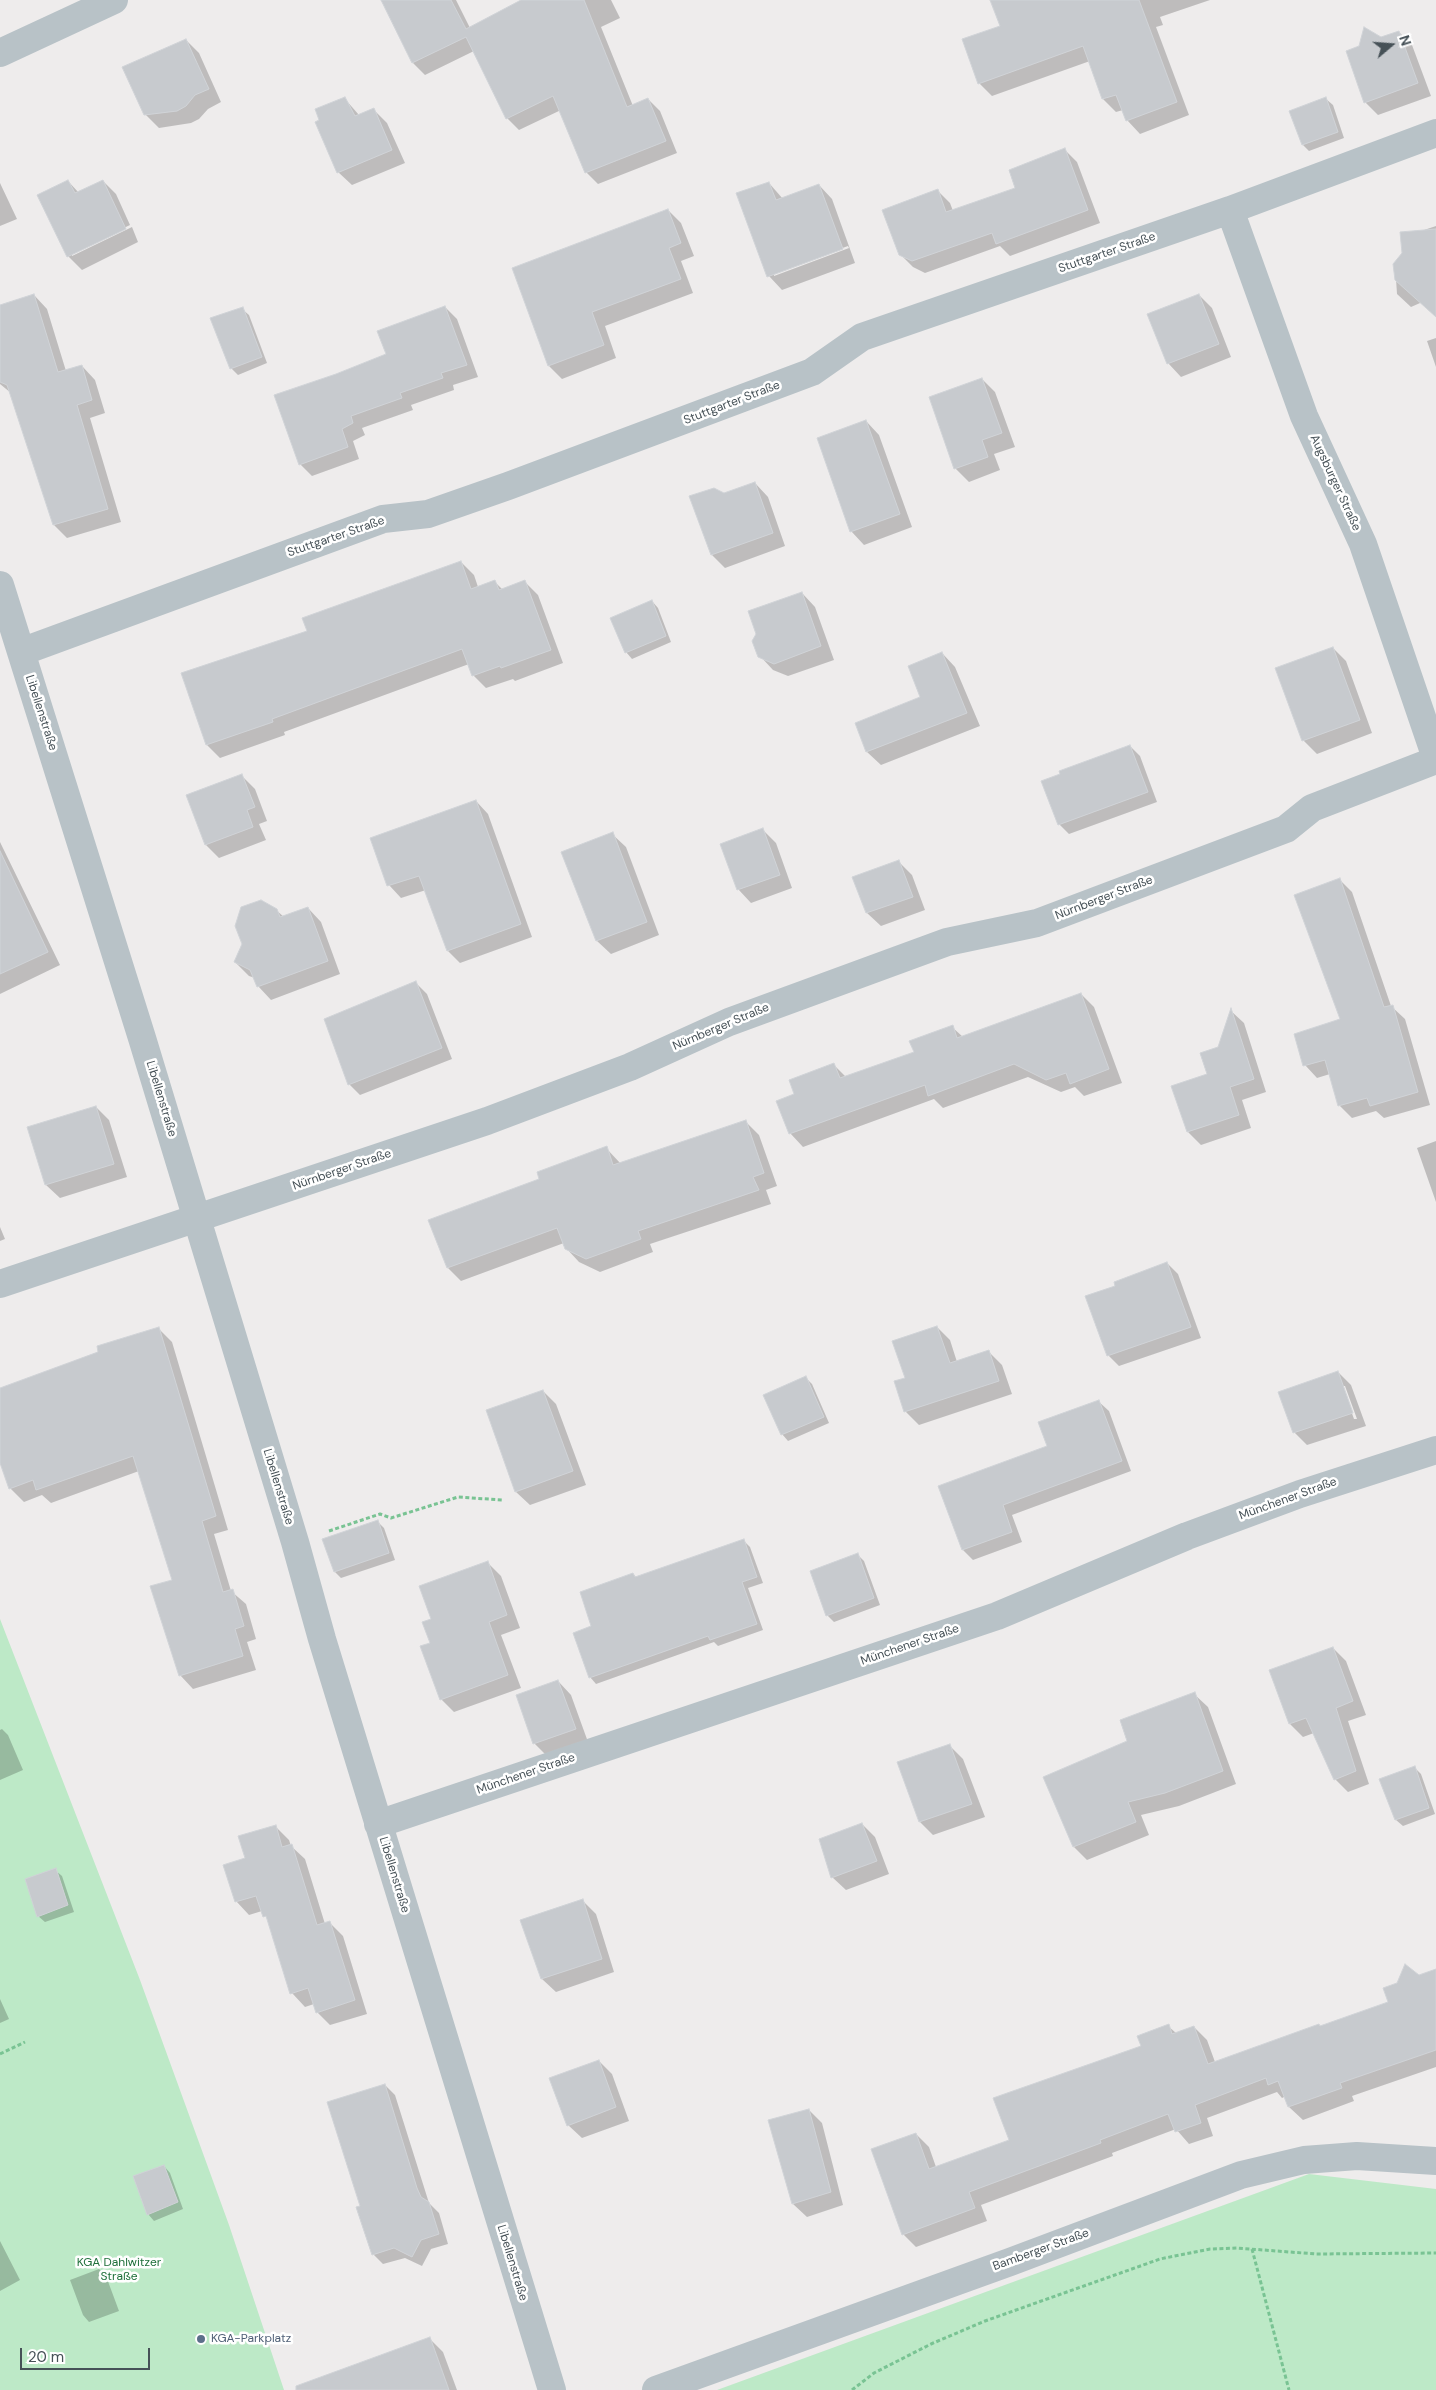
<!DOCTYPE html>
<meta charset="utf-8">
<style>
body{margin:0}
#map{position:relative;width:1436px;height:2390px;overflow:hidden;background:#eeecec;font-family:"DM Sans",sans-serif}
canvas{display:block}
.north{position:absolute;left:1366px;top:20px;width:50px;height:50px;-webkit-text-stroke:4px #fff;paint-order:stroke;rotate:72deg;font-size:14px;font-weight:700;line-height:20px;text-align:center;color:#465157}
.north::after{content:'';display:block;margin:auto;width:18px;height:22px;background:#465157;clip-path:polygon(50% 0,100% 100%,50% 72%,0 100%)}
.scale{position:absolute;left:20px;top:2348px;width:130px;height:22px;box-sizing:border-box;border:2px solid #465157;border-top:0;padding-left:6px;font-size:15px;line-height:18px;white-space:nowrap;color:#465157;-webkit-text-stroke:4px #fff;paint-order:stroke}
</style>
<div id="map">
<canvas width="1436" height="2390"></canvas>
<div class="north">N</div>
<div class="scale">20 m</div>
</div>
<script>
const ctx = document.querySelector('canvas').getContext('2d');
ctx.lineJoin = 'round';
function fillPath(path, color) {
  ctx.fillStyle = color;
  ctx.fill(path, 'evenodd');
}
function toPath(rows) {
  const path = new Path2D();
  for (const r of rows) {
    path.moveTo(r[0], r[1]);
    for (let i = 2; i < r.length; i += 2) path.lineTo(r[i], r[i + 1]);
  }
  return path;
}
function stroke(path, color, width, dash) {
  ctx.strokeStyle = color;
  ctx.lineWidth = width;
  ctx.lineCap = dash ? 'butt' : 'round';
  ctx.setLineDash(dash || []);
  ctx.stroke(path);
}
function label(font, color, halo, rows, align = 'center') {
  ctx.font = font + ' "DM Sans",sans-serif';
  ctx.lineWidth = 5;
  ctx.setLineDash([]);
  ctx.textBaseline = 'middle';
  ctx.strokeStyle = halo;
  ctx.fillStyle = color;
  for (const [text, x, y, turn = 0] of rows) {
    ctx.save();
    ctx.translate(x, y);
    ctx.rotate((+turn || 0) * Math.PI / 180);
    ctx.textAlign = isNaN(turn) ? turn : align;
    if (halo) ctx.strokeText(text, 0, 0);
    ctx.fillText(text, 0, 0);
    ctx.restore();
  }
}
fillPath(toPath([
 [0,1619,140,1980,229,2225,284,2390,0,2390],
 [1309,2174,1436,2189,1436,2390,717,2390]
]), '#bde9c7');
fillPath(toPath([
 [382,0,456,0,470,28,523,0,611,0,620,18,601,27,633,106,648,99,660,111,677,153,598,184,586,172,561,110,519,130,507,118,474,51,425,75,413,63],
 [991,0,1210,0,1160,17,1163,25,1156,27,1189,115,1140,134,1127,120,1123,110,1116,112,1103,99,1090,61,992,96,979,83,1001,27],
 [1399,32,1412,45,1431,96,1378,115,1365,102,1360,46],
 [186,40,199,53,221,102,208,109,199,119,191,123,159,128,145,114],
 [345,99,359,115,374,110,387,123,405,163,352,185,338,172],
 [1326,99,1333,105,1344,138,1309,151,1303,145],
 [1064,149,1077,162,1100,223,1010,256,1000,246,925,273,913,267,900,254,938,191,950,203,953,211,1017,189],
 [68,181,79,193,103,181,116,194,130,225,72,253,72,256,132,227,138,242,82,270,68,256],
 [0,183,17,219,0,226],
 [769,183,783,199,819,185,832,199,855,263,782,290,769,276,738,194],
 [848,246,849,248,774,276,774,273],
 [668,210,681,223,694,256,681,261,693,293,605,326,616,358,562,379,549,366],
 [1436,226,1436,296,1411,307,1397,294,1395,264,1421,231],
 [34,295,47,309,66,371,82,366,95,380,105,413,90,418,121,522,67,538,54,525,11,393,0,384,0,306],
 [1199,295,1212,308,1231,357,1181,377,1168,363],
 [445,307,457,319,478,377,453,385,454,390,411,405,413,410,362,428,365,435,353,441,359,459,312,476,300,464,336,375,388,355],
 [242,309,249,315,267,363,238,375,231,368],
 [1436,338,1436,367,1427,341],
 [982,379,995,392,1015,447,994,454,1000,470,969,482,955,468],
 [866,421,879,435,912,527,864,545,851,531],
 [755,483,768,497,785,546,725,568,712,555,724,495],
 [461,562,474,575,478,587,494,581,503,590,525,582,538,595,563,663,515,681,513,679,486,688,473,675,469,664,284,732,285,735,220,758,207,745,308,632],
 [802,593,815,607,834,660,788,676,773,670,760,656,757,634],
 [652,601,658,608,671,642,632,659,626,652],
 [1333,648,1346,661,1372,733,1317,754,1303,740],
 [942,653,955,667,980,726,881,765,867,752,856,724,921,697],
 [1130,746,1140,756,1157,802,1069,834,1059,824],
 [242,776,255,789,267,821,259,824,266,840,219,858,206,845],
 [476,801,488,814,532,937,460,963,448,951,426,890,401,898,389,885],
 [763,830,776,843,792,888,751,903,738,889],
 [612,834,626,847,659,935,611,954,597,941],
 [0,842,60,965,0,994],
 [899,862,912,875,925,910,881,926,867,913,854,877],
 [1340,880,1352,892,1391,1006,1405,1019,1430,1105,1384,1118,1376,1111,1352,1118,1339,1105,1330,1074,1317,1078,1305,1065,1342,1020],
 [308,908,321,922,340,974,271,1000,258,986,255,978,249,976,235,962,276,910,284,917],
 [416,983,427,994,452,1059,360,1095,349,1084],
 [1081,994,1094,1007,1122,1083,1084,1096,1075,1087,1061,1092,1028,1077,943,1108,934,1099,803,1147,790,1133,796,1095,834,1065,846,1077,915,1053,952,1027,963,1037],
 [1231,1011,1244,1023,1266,1092,1242,1100,1251,1128,1201,1145,1188,1132],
 [96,1107,109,1120,127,1177,60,1198,46,1185],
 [746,1122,759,1135,777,1186,766,1190,771,1204,650,1244,653,1252,600,1272,579,1262,566,1248,564,1243,461,1281,448,1268,430,1220,541,1179,606,1148,621,1164],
 [1436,1141,1436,1202,1417,1148],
 [0,1227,5,1239,0,1241],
 [1167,1263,1178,1274,1201,1338,1119,1366,1108,1355,1116,1286],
 [937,1327,950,1340,957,1362,989,1352,1002,1365,1012,1394,919,1425,906,1412,896,1382,906,1379],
 [159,1329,172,1342,228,1530,214,1534,231,1591,246,1604,256,1639,247,1642,256,1670,193,1689,180,1675,174,1581,139,1471,51,1503,42,1495,24,1502,10,1488,0,1459,0,1389],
 [1338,1372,1351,1385,1366,1426,1307,1445,1294,1432],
 [1342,1386,1345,1386,1357,1419,1354,1419],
 [806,1378,812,1384,829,1423,788,1441,782,1434],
 [543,1391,556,1404,586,1485,530,1505,516,1492,487,1411],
 [1098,1401,1109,1411,1131,1471,1012,1515,1022,1542,973,1560,963,1550,940,1487,1048,1447],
 [378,1522,384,1528,395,1560,341,1578,335,1572],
 [744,1541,750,1547,763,1583,748,1588,763,1630,718,1646,714,1642,596,1684,590,1677,593,1627,633,1574,637,1578],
 [858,1555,864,1561,880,1605,834,1622,827,1615],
 [488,1563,501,1576,520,1628,501,1635,521,1688,454,1712,441,1699,431,1643,432,1619],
 [1333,1648,1346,1661,1366,1715,1348,1721,1369,1784,1348,1792,1335,1779,1314,1733,1303,1737,1290,1724],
 [558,1681,571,1695,588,1742,548,1757,534,1743],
 [1194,1694,1208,1707,1236,1784,1179,1806,1141,1815,1149,1835,1087,1860,1074,1847,1129,1742],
 [2,1729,8,1735,23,1770,0,1780,0,1730],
 [949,1745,963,1759,985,1817,933,1835,920,1822],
 [1414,1767,1421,1774,1435,1814,1403,1826,1396,1820,1381,1780],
 [862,1824,875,1837,889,1874,846,1890,832,1877],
 [276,1827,289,1840,291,1846,305,1859,325,1924,330,1923,343,1936,367,2014,330,2025,317,2012,314,2004,305,2007,292,1993,269,1921,262,1911,249,1915,236,1901,246,1859],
 [55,1870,62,1876,74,1912,45,1922,38,1916],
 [582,1900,596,1914,614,1972,556,1992,542,1979],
 [1436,1970,1436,2067,1352,2096,1354,2101,1303,2120,1289,2107,1286,2096,1282,2098,1277,2092,1207,2118,1213,2136,1189,2144,1176,2129,1112,2153,1113,2156,981,2205,987,2221,916,2247,903,2234,916,2134,929,2147,936,2167,1010,2141,1168,2026,1176,2033,1194,2027,1207,2040,1215,2062,1390,2003,1419,1976],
 [0,1999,9,2019,0,2023],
 [599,2061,612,2074,629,2121,582,2138,568,2125],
 [385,2085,395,2095,429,2203,439,2213,448,2244,431,2249,422,2266,405,2258,383,2264,373,2254,361,2207],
 [809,2110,822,2123,843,2205,807,2217,793,2204],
 [164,2166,170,2173,183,2209,154,2221,148,2214],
 [0,2241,20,2280,0,2291],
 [99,2269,106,2276,119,2311,89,2322,83,2315,70,2280],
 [430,2339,443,2352,457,2390,346,2390]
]), '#0003');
const building = toPath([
 [381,0,451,0,466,29,521,0,584,0,627,107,648,98,666,141,585,173,553,96,506,119,466,37,412,63,381,0],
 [990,0,1139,0,1177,102,1126,121,1116,95,1102,99,1083,46,978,84,962,39,1000,26,990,0],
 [1364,27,1381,37,1399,31,1418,83,1364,103,1346,51,1359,46,1364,27],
 [186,39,209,89,195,95,186,106,177,111,144,115,122,67,186,39],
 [345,97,355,116,374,108,392,150,337,173,315,122,319,120,315,109,345,97],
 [1326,97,1338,132,1302,145,1289,111,1326,97],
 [1065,148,1088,210,996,244,992,233,912,261,899,255,882,210,938,189,946,212,1015,188,1009,170,1065,148],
 [68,180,75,193,103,180,126,229,67,257,37,195,68,180],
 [769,182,776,200,819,184,843,249,767,277,736,193,769,182],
 [668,209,681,243,669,248,681,279,592,312,604,345,548,366,512,268,668,209],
 [1436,229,1436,317,1395,280,1393,264,1402,253,1400,232,1436,229],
 [34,294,58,372,82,365,92,400,77,405,108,509,53,525,7,385,0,382,0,305,34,294],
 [1199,294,1219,344,1167,364,1147,314,1199,294],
 [445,306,467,365,441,373,443,378,400,393,402,398,351,416,353,423,342,429,348,447,299,465,274,395,336,374,386,354,377,331,445,306],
 [243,307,262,357,230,369,210,318,243,307],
 [982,378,1002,433,982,440,988,457,954,469,929,397,982,378],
 [866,420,900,514,850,532,817,438,866,420],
 [755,482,773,533,711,555,689,496,714,488,724,493,755,482],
 [461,561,471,589,495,580,499,590,525,580,551,650,501,668,500,666,472,676,462,649,272,719,273,722,206,745,181,673,307,631,302,618,461,561],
 [802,592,821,646,774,664,758,657,752,641,756,634,748,611,802,592],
 [652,600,666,636,625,653,610,618,652,600],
 [1333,647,1360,720,1302,741,1275,668,1333,647],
 [942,652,967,713,866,752,855,723,920,697,908,666,942,652],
 [1130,745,1148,792,1058,825,1041,781,1060,774,1059,771,1130,745],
 [242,774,255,807,247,810,253,827,205,845,186,795,242,774],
 [476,800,521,924,447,951,419,876,387,886,370,838,476,800],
 [763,828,780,875,737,890,720,844,763,828],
 [613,832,647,922,596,941,561,852,613,832],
 [0,851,48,952,0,974,0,851],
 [899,860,913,897,866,913,852,877,899,860],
 [1340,878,1384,1007,1393,1005,1418,1092,1370,1106,1367,1098,1338,1106,1325,1060,1303,1066,1294,1034,1340,1019,1294,895,1340,878],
 [261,900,277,909,280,917,308,907,328,961,257,987,250,970,234,962,242,944,235,926,241,907,261,900],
 [416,981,442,1048,348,1085,324,1019,416,981],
 [1081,993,1109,1069,1070,1084,1066,1073,1046,1080,1014,1064,928,1096,925,1085,789,1134,776,1101,794,1094,789,1080,834,1063,840,1078,914,1052,909,1041,953,1025,957,1038,1081,993],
 [1231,1008,1254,1079,1230,1087,1239,1115,1187,1132,1171,1086,1207,1074,1200,1053,1218,1047,1231,1008],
 [96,1106,114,1164,45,1185,27,1127,96,1106],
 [746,1120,764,1173,753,1177,759,1190,638,1231,641,1239,586,1259,565,1249,557,1228,447,1268,428,1220,539,1179,537,1172,607,1146,613,1165,746,1120],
 [1167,1262,1191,1327,1107,1356,1085,1296,1115,1286,1114,1282,1167,1262],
 [937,1326,950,1363,989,1350,999,1381,904,1412,894,1381,905,1378,892,1341,937,1326],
 [159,1327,216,1516,202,1521,223,1592,233,1589,244,1626,235,1629,243,1656,179,1676,150,1586,172,1580,133,1456,36,1490,33,1480,9,1489,0,1463,0,1388,98,1352,97,1346,159,1327],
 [1338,1371,1353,1413,1293,1433,1278,1392,1338,1371],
 [806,1376,824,1417,781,1435,763,1395,806,1376],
 [543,1390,573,1471,515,1492,486,1410,543,1390],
 [1099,1400,1122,1461,1003,1505,1012,1532,962,1550,938,1486,1047,1446,1038,1422,1099,1400],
 [378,1520,389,1553,334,1572,322,1539,378,1520],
 [744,1539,757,1577,742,1582,757,1624,710,1640,708,1636,589,1678,573,1633,591,1626,580,1592,633,1573,635,1577,744,1539],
 [858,1553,874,1598,826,1616,810,1571,858,1553],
 [488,1561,507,1615,489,1622,508,1675,440,1700,420,1646,430,1643,422,1622,431,1619,419,1586,488,1561],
 [1333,1647,1353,1701,1336,1708,1356,1771,1334,1780,1306,1718,1289,1724,1269,1670,1333,1647],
 [558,1680,576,1729,533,1744,516,1695,558,1680],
 [1195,1692,1223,1771,1165,1793,1128,1802,1136,1822,1073,1847,1043,1777,1127,1741,1120,1720,1195,1692],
 [950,1744,972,1804,919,1822,897,1762,950,1744],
 [1415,1766,1429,1808,1395,1820,1379,1779,1415,1766],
 [862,1823,877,1861,831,1878,819,1839,862,1823],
 [276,1825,282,1847,292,1844,317,1925,330,1921,355,2000,316,2013,308,1988,290,1994,266,1916,263,1917,256,1896,235,1902,223,1865,245,1858,238,1836,276,1825],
 [56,1868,68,1905,37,1917,25,1879,56,1868],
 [583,1899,602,1959,541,1979,520,1920,583,1899],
 [1405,1964,1419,1975,1436,1969,1436,2050,1340,2083,1342,2088,1288,2107,1278,2081,1268,2085,1266,2078,1195,2105,1201,2123,1175,2132,1168,2114,1100,2140,1101,2143,969,2192,975,2208,902,2235,871,2149,916,2133,929,2169,1009,2140,993,2098,1141,2046,1137,2036,1169,2024,1172,2034,1194,2026,1208,2064,1319,2024,1320,2026,1388,2002,1383,1988,1397,1983,1405,1964],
 [599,2060,616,2107,567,2126,549,2078,599,2060],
 [385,2084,417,2188,421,2197,429,2202,439,2234,421,2240,412,2257,394,2248,372,2255,356,2207,360,2206,327,2102,385,2084],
 [809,2109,831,2192,792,2204,768,2120,809,2109],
 [164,2165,178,2202,147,2215,133,2176,164,2165],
 [430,2337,449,2390,296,2390,296,2386,430,2337]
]);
fillPath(building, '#c7cace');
stroke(building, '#d0d3d7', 1);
stroke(toPath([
 [329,1531,380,1514,391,1518,458,1497,502,1500],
 [0,2054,25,2042],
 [1252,2249,1289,2390],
 [852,2390,874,2373,931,2344,985,2321,1160,2259,1210,2249,1237,2248,1316,2254,1436,2253]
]), '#79c393', 3, [4, 2.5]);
stroke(toPath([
 [0,53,114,0],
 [1230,210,1304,416,1363,544,1436,758],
 [0,585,142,1038,295,1542,322,1639,552,2390],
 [21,652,383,519,428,514,508,486,812,372,862,337,1230,210,1436,133],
 [0,1284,487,1121,630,1067,729,1022,947,942,1037,923,1286,829,1312,808,1436,760],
 [378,1824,997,1616,1187,1536,1300,1494,1436,1450],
 [656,2390,1010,2262,1241,2175,1304,2160,1357,2156,1436,2161]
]), '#b8c2c7', 28);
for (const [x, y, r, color] of [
 [201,2339,5,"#5c6f8a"]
]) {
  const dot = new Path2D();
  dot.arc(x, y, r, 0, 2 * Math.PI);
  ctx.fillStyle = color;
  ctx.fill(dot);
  stroke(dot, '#fff', 2);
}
label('12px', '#465157', '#fff', [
 ["Stuttgarter Straße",1107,253,-19],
 ["Stuttgarter Straße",732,403,-21],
 ["Augsburger Straße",1335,483,65],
 ["Stuttgarter Straße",336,537,-19],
 ["Libellenstraße",41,713,72],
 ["Nürnberger Straße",1104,898,-21],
 ["Nürnberger Straße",721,1027,-23],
 ["Libellenstraße",161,1099,73],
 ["Nürnberger Straße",342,1170,-19],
 ["Libellenstraße",278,1487,73],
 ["Münchener Straße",1288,1499,-20],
 ["Münchener Straße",910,1645,-19],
 ["Münchener Straße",526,1774,-19],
 ["Libellenstraße",394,1875,73],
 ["Bamberger Straße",1041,2250,-20],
 ["Libellenstraße",512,2263,73]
]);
label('12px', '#1f703b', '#fff', [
 ["KGA Dahlwitzer",119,2263],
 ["Straße",119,2277]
]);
label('12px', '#4e5e75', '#fff', [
 ["KGA-Parkplatz",211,2339]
], 'left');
</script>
